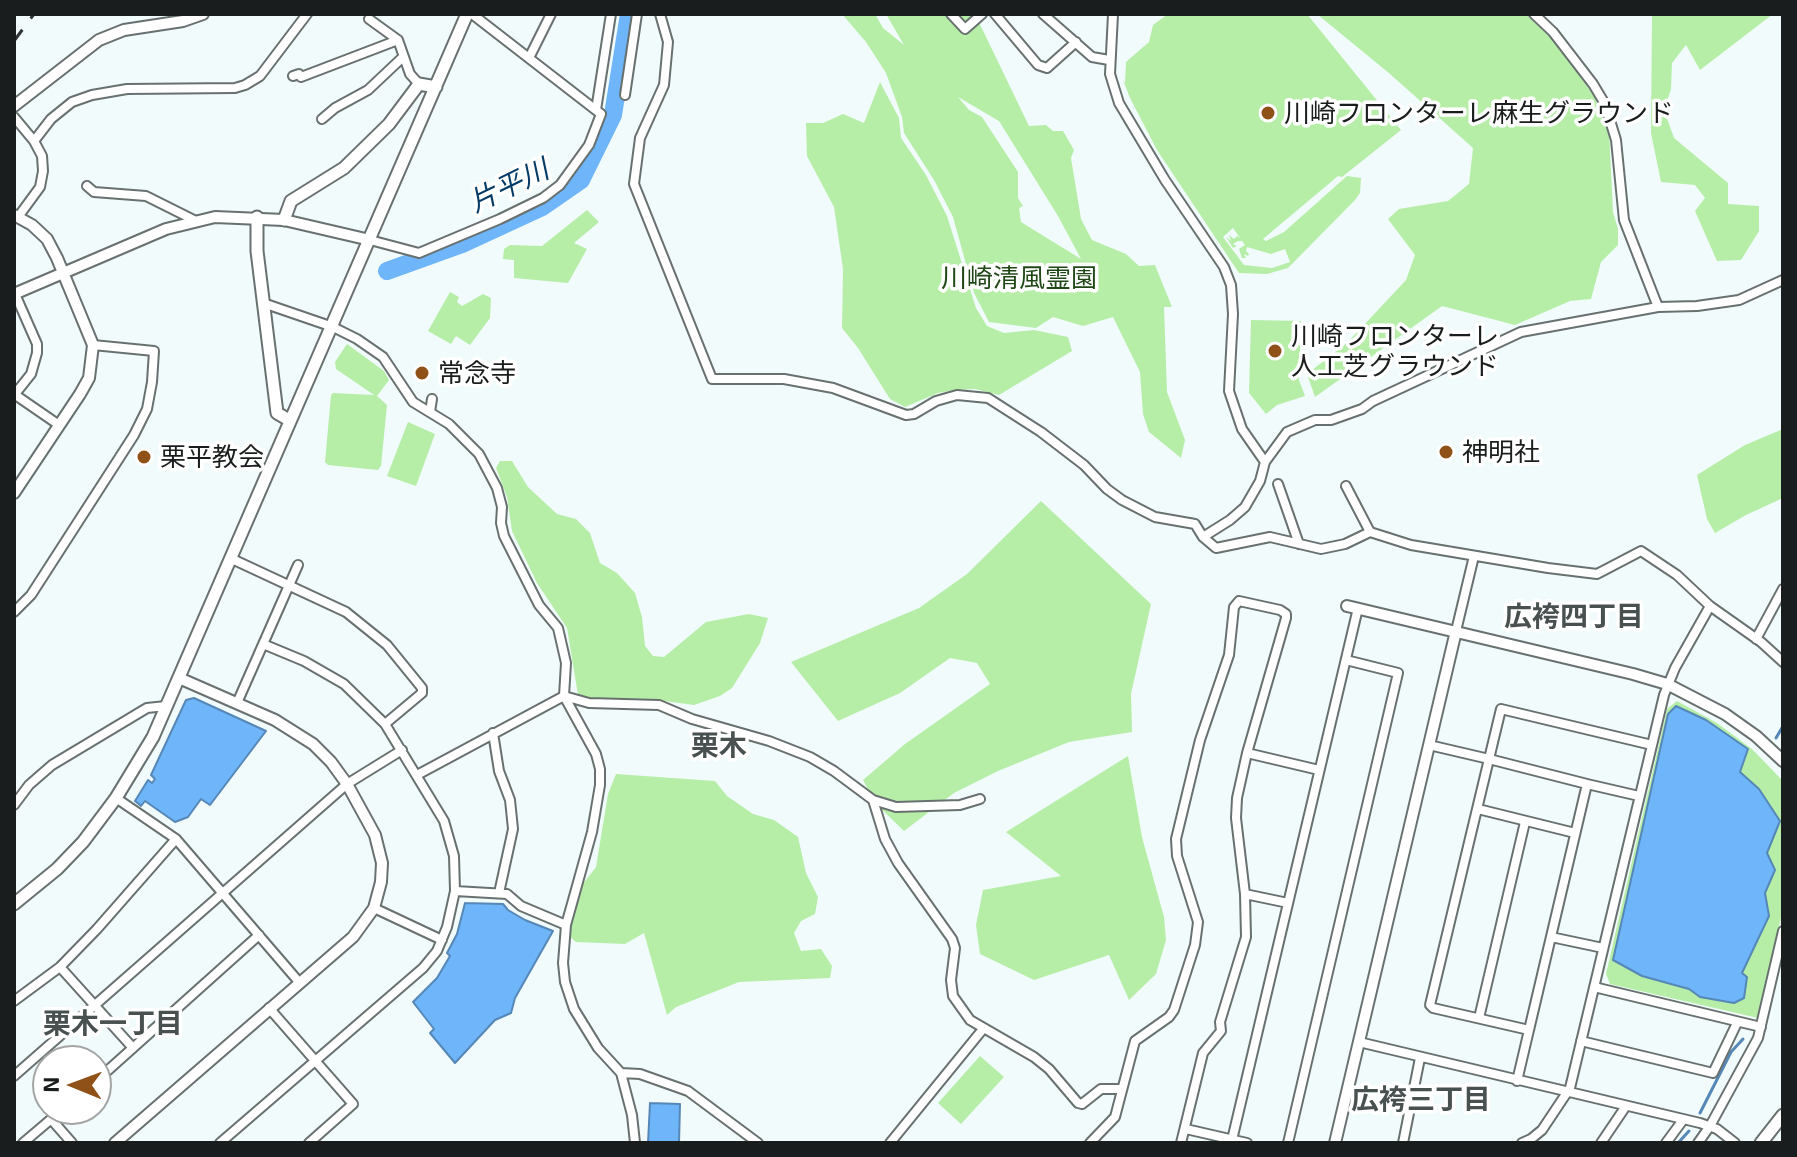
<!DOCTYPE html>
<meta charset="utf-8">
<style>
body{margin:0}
#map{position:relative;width:1797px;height:1157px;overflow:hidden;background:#f1fbfb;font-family:"Exo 2",sans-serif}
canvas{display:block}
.frame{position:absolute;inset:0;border:16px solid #1a1d1d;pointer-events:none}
.north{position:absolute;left:32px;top:1045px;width:80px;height:80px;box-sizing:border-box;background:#fff;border:2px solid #a3a5a5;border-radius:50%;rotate:271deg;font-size:22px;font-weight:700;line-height:32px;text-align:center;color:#1a1d1d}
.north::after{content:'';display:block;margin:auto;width:28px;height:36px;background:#905118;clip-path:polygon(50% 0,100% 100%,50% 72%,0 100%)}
</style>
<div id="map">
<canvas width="1797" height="1157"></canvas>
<div class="frame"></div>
<div class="north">N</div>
</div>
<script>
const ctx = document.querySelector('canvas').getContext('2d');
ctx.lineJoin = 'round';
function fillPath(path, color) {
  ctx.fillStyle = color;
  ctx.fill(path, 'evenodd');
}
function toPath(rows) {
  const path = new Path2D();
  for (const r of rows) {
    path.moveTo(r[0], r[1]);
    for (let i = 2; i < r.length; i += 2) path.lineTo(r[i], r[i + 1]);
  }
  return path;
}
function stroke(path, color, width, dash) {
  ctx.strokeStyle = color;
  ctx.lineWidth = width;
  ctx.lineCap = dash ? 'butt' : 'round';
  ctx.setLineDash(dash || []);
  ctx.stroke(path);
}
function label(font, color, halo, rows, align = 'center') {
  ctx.font = font + ' "Exo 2","Noto Sans JP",sans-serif';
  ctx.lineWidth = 7;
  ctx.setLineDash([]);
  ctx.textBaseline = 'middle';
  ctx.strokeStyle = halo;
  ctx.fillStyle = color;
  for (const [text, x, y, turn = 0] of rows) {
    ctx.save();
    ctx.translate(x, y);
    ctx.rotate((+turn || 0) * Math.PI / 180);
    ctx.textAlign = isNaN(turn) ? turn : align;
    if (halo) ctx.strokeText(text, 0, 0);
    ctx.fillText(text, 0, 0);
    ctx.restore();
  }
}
fillPath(toPath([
 [842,14,875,14,883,28,904,45,886,14,975,14,1029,126,1046,125,1053,131,1063,131,1074,150,1071,158,1081,219,1092,240,1126,254,1139,266,1155,265,1172,307,1164,307,1167,392,1185,440,1181,458,1149,432,1143,414,1140,372,1113,317,1083,326,1053,317,1036,328,989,322,974,293,953,217,934,180,904,133,902,117,886,73,866,42],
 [958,97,999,121,1058,216,1081,259,1021,222,1019,208,1023,206,1018,198,1018,172,982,117,969,110],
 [1168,14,1307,14,1401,130,1342,177,1338,176,1263,239,1266,241,1284,232,1347,176,1361,178,1360,193,1355,200,1288,268,1267,274,1239,273,1157,150,1130,98,1123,80,1125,83,1126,62,1149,42,1153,25],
 [1233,228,1240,238,1237,236,1234,239,1229,235,1231,241,1226,237,1233,248,1237,246,1233,244,1238,241,1242,241,1245,245,1239,249,1242,258,1246,258,1244,254,1248,256,1249,254,1246,251,1247,247,1271,254,1285,249,1290,262,1272,268,1244,265,1223,237],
 [1317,14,1525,14,1553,39,1594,96,1609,130,1613,212,1618,229,1618,245,1601,262,1591,299,1570,301,1515,325,1442,306,1315,397,1307,374,1348,342,1406,280,1415,255,1388,219,1399,209,1448,201,1469,184,1473,148,1390,74],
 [1652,14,1773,14,1700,70,1686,45,1672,63,1671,89,1664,110,1674,138,1728,183,1728,204,1759,206,1759,231,1741,260,1717,261,1695,211,1705,198,1695,185,1661,182,1651,133],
 [880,82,899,118,901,138,926,175,947,216,976,308,987,326,1004,333,1034,330,1068,337,1072,351,999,395,975,389,955,390,938,393,905,407,890,399,858,348,842,328,843,269,834,207,807,156,806,123,823,123,843,114,864,123],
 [587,210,599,222,574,243,587,249,568,283,514,278,514,260,503,259,504,249,510,245,542,246],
 [450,292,459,297,457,302,462,306,483,294,491,298,490,318,470,345,456,336,451,344,428,331],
 [1251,320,1301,321,1299,380,1305,396,1277,405,1266,414,1249,393],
 [347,344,384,371,389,380,377,396,387,405,381,466,378,470,328,465,325,462,331,395,333,393,374,395,336,369,335,362],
 [408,422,435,434,416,486,387,476],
 [1783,429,1783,498,1746,515,1715,533,1707,519,1697,475,1745,445],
 [500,461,512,461,528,487,557,514,576,519,590,533,600,563,617,573,635,593,642,617,645,646,653,656,664,657,706,622,749,614,768,618,760,643,732,688,720,696,694,705,657,700,598,700,578,695,567,628,537,583,512,531,507,497,496,468],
 [1041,501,1151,604,1131,694,1132,732,1069,742,998,771,954,793,904,831,875,803,863,780,905,744,990,684,977,663,950,658,900,693,838,721,791,662,919,608,967,574],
 [1677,701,1717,723,1752,749,1783,781,1783,909,1758,1018,1610,984,1606,974,1667,709],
 [1128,756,1142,837,1164,917,1166,940,1156,974,1129,1000,1109,955,1034,980,980,954,976,925,983,890,1061,876,1006,832],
 [616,774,715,781,727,796,753,814,774,820,798,837,806,873,818,897,815,914,801,921,794,933,801,951,821,949,832,966,830,978,739,982,676,1007,667,1015,644,933,625,944,576,942,569,936,582,885,596,867,608,794],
 [980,1056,1004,1077,961,1124,938,1103]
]), '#b6eea8');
const water = toPath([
 [194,698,266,731,210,805,201,799,188,817,175,822,145,801,141,806,135,801,148,780,152,783,155,779,151,775,186,700,194,698],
 [1676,706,1706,720,1748,749,1740,772,1759,789,1780,821,1767,853,1775,870,1765,893,1769,916,1742,973,1747,977,1744,998,1734,1003,1700,997,1689,989,1642,976,1613,960,1668,714,1676,706],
 [465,903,503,904,508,910,525,920,553,931,515,998,511,1013,495,1020,455,1063,430,1033,434,1029,413,1002,437,978,450,956,447,953,457,934,465,903],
 [650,1103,680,1104,679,1143,648,1143,650,1103]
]);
fillPath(water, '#6eb5f9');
stroke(water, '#5587b7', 2);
stroke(toPath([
 [1776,738,1783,726],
 [1700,1113,1731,1052,1743,1039],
 [1678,1143,1689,1131]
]), '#5587b7', 3);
stroke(toPath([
 [387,271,462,244,542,207,581,180,613,115,629,14]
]), '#6eb5f9', 18);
const minor = toPath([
 [660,14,668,42,664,85,640,138,634,184,712,379,784,379,833,388,906,415,914,414,936,401,957,395,988,398,1041,432,1084,465,1107,489,1122,500,1155,517,1195,524,1203,537],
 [951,14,965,29,982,14],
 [995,14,1038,65,1047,68,1076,42],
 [1043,14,1092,57,1109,60],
 [1113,14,1110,74,1119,103,1165,180,1224,267,1231,285,1233,314,1229,391,1242,429,1265,462,1260,481,1245,507,1230,520,1203,537,1216,548,1270,537,1321,549,1345,544,1370,532],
 [1534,14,1553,32,1593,84,1605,104,1616,140,1624,220,1658,307],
 [369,19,398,40,410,74,419,84],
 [529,58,551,14],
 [293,76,299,74,301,77,398,40],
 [625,95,637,14],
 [596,110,611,14],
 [14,117,34,141,42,156,43,171,40,187,18,217],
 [322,119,335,108,368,90,403,57],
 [34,141,51,119,72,102,92,95,127,89,235,88,245,85,260,76,307,14],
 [87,186,94,192,146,196,194,220],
 [370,240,419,253,500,219,543,198,560,185,589,145,601,114,472,14],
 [263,303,333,327,357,339,383,357,413,402,449,424,479,454,497,488,502,507,501,523,504,536,539,605,558,628,566,663,564,696,596,754,600,769,600,785,592,832,566,925,563,963,565,982,574,1009,598,1048,621,1073,632,1115,635,1143],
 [14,394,59,425],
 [15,394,31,374,37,353,37,344,15,294],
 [430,412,432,399],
 [1265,462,1287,432,1315,420,1331,420,1362,409,1373,401,1521,332,1658,307,1697,306,1739,300,1783,280],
 [1278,484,1299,544],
 [1346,486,1370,532,1411,545,1548,568,1597,574,1641,551,1677,575,1710,606,1761,642,1783,662],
 [230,558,346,612,387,645,422,688,422,693,385,724],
 [14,612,31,595,134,435,147,409,152,382,154,351,93,345],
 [1456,631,1474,556],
 [1756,639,1783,589],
 [237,703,298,565],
 [493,733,499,771,510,800,513,829,499,893],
 [1429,745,1489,759,1430,1005,1433,1008,1529,1030,1517,1081],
 [1247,753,1319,770],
 [417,775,564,696,589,703,659,705,692,719,769,741,810,757,834,771,873,800,885,839,898,863,952,939,955,948,951,980,953,996,970,1020,1034,1057,1049,1069,1078,1103,1082,1104,1101,1089,1122,1089],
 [1587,784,1489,759,1501,709,1652,745],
 [116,798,176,839,299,982],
 [873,800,896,807,960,805,980,799],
 [14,805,29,785,52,765,147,708,166,706],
 [1478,809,1575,833],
 [455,891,507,894,521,906,566,925],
 [1245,894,1288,903],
 [374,908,442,940],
 [1551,937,1603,948],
 [60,967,133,1048],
 [1594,987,1761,1027],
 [14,1001,60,967,97,929,176,839],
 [269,1008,353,1104,309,1143],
 [1479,1018,1525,822],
 [1529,1030,1587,784,1639,796],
 [1581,1041,1713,1073,1737,1023],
 [1359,1042,1700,1123,1717,1129,1735,1143],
 [621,1073,640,1074,688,1091,758,1143],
 [14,1076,347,784,402,750],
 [96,1081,259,935],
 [51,1119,72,1143],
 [1186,1129,1247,1143],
 [1232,1140,1358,608],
 [23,1143,63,1109],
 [220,1143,423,968,437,951,447,927,455,891,454,856,444,821,385,724,344,684,304,661,263,644],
 [890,1143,983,1029],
 [1090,1143,1115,1117,1135,1041,1169,1017,1174,1010,1195,945,1198,922,1177,856,1176,839,1200,740,1229,655,1234,607,1239,601,1280,610,1286,614,1286,618,1247,753,1237,798,1236,818,1245,894,1246,937,1220,1022,1221,1031,1203,1053,1181,1143],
 [1288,1143,1398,673,1346,660],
 [1403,1143,1420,1058],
 [1522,1143,1531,1139,1542,1130,1570,1088,1664,695,1675,668,1710,606],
 [1601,1143,1626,1106],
 [1666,1143,1683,1120],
 [1698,1143,1710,1126,1758,1038,1783,931]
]);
const tertiary = toPath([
 [14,106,99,40,124,30,183,21,203,14],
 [14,215,32,225,47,239,57,258,93,345,89,378,80,394,14,493],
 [14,294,166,229,215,217,284,220,370,240],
 [1347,606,1633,674,1667,684,1725,714,1756,736,1783,761],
 [115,1143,353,937,374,908,381,882,382,863,375,835,347,784,331,762,313,744,275,720,179,678],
 [1335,1143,1456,631]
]);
const secondary = toPath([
 [257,217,257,251,277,413,289,420],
 [284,220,291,201,344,168,389,124,419,84,436,87],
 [14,904,57,869,83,842,116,798,153,737,467,14],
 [1761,1143,1783,1115]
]);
stroke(minor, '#687170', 12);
stroke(tertiary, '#687170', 14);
stroke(secondary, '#687170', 15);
stroke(minor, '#fff', 8);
stroke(tertiary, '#fff', 10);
stroke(secondary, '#fff', 11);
stroke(toPath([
 [14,41,34,14]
]), '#313535', 3, [14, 14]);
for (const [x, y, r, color] of [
 [1268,113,8,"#905118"],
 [1275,351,8,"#905118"],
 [422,373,8,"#905118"],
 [1446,452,8,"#905118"],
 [144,457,8,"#905118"]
]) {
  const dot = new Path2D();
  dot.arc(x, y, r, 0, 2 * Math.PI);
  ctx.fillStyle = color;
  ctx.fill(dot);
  stroke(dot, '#fff', 3);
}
label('26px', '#1a1d1d', '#fff', [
 ["川崎フロンターレ麻生グラウンド",1284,113],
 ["川崎フロンターレ",1291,336],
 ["人工芝グラウンド",1291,366],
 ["常念寺",438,373],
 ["神明社",1462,452],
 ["栗平教会",160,457]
], 'left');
label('26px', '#204816', '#fff', [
 ["川崎清風霊園",1019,278]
]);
label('italic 28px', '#053b66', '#fff', [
 ["片平川",509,186,-26]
]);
label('bold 28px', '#485150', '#fff', [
 ["広袴四丁目",1574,617],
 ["栗木",719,746],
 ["栗木一丁目",113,1024],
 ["広袴三丁目",1421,1100]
]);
</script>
